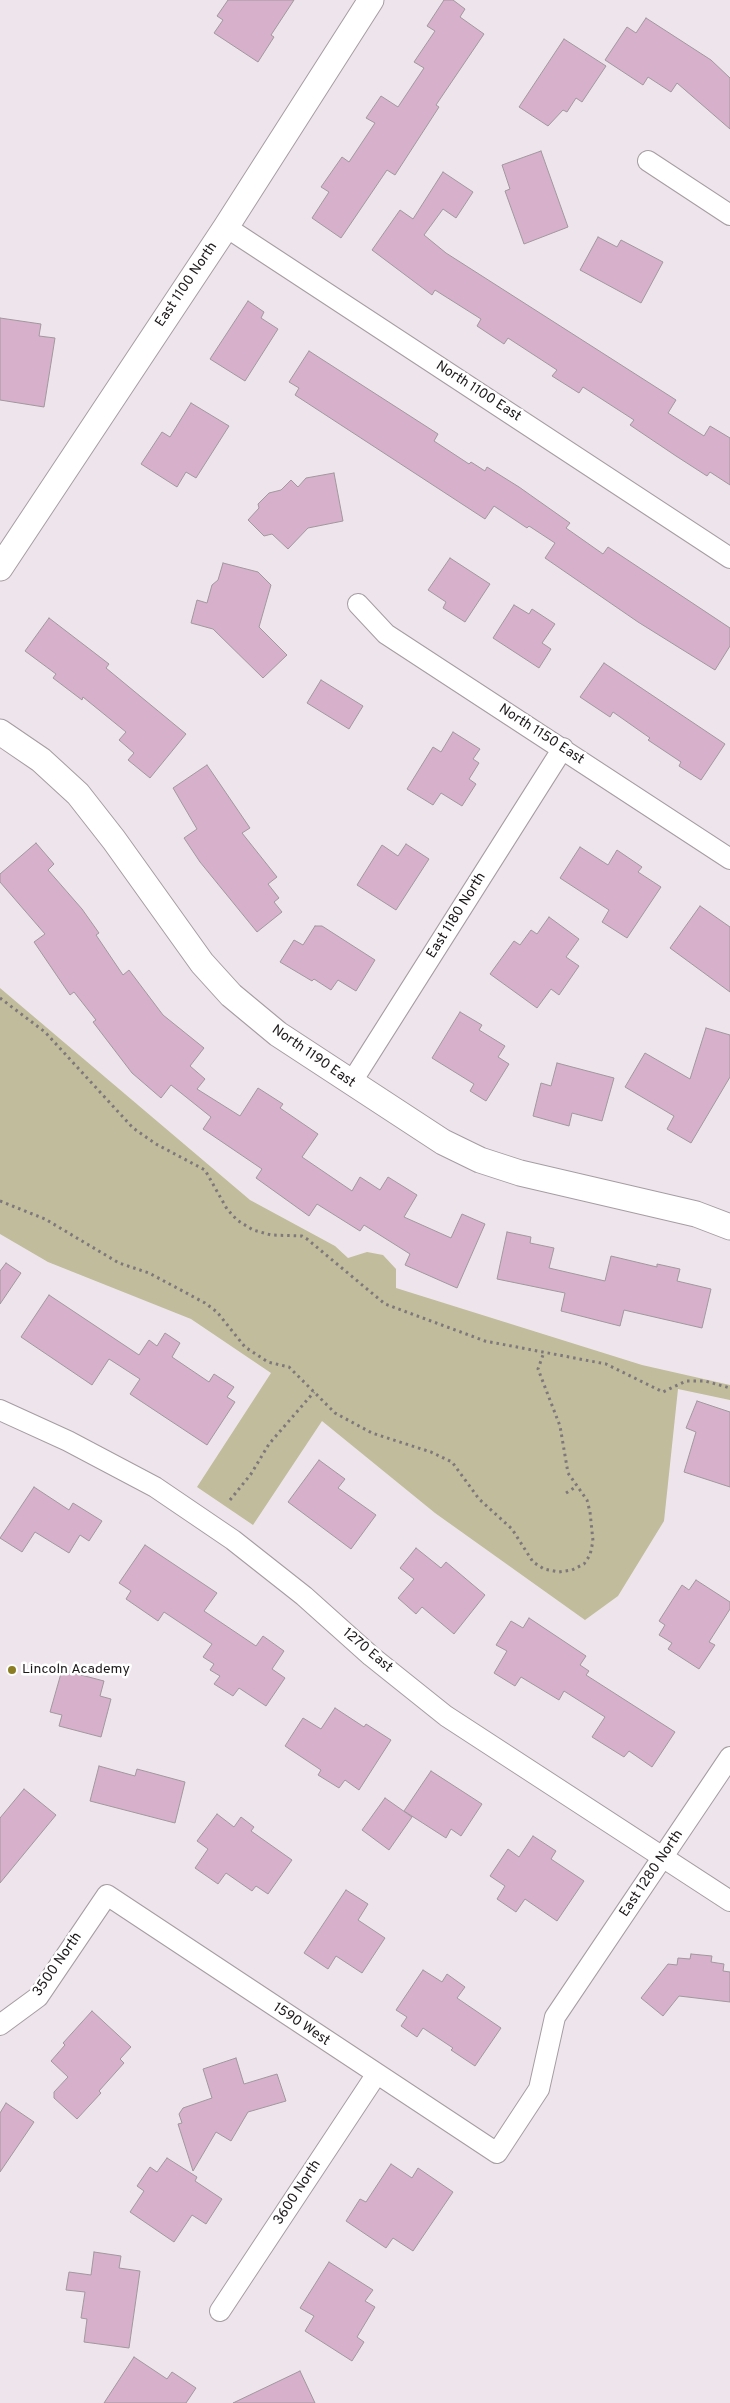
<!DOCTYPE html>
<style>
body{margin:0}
canvas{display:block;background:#eee4eb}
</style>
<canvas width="730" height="2403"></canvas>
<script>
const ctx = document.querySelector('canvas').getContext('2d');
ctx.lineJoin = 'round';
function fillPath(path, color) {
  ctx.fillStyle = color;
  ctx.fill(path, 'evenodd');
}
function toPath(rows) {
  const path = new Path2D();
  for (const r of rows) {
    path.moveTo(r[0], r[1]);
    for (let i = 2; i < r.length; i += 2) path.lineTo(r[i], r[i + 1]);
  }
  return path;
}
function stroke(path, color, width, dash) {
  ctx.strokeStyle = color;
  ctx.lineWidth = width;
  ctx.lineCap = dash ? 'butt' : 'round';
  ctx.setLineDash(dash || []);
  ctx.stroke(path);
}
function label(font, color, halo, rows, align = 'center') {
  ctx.font = font + ' Overpass,sans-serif';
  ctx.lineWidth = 5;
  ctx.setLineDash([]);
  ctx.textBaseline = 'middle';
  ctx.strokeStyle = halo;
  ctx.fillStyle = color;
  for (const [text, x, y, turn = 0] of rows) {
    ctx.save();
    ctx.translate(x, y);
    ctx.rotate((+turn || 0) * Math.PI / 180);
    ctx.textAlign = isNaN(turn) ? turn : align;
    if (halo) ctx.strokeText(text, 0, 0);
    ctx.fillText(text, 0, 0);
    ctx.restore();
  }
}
fillPath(toPath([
 [0,988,250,1200,335,1246,348,1258,367,1252,383,1255,396,1269,396,1288,642,1365,730,1385,730,1400,678,1389,664,1521,618,1596,585,1620,435,1513,322,1421,253,1525,197,1487,271,1373,191,1319,48,1262,0,1234]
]), '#c1bc9c');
const building = toPath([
 [228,0,294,0,271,35,274,37,258,62,214,33,223,20,217,16,228,0],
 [444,0,453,0,465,9,460,17,484,34,436,105,439,107,395,175,387,170,341,238,312,218,329,192,321,187,342,157,349,162,375,123,366,118,381,96,398,107,424,68,414,62,435,31,427,26,444,0],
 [646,18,711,60,730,78,730,129,677,83,671,92,648,77,643,85,605,60,627,27,636,33,646,18],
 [564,39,606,66,582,102,576,98,567,112,563,110,548,126,519,107,564,39],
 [541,151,568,227,524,244,505,191,510,189,502,165,541,151],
 [443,172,473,192,456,218,443,209,424,235,446,253,676,400,668,413,704,436,710,426,730,438,730,485,710,472,707,476,676,456,630,425,634,420,583,387,579,393,552,376,557,370,508,338,504,344,477,326,481,319,435,290,432,295,372,250,400,210,413,219,443,172],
 [598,237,617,247,621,240,663,262,641,303,580,270,598,237],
 [248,301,264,312,261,318,278,329,245,381,210,359,248,301],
 [0,318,41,324,39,336,55,338,44,407,0,400,0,318],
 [309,351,438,434,434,441,469,464,471,462,485,471,487,467,519,487,570,523,566,528,603,554,608,547,730,628,730,646,715,670,638,622,545,558,555,543,529,526,527,528,494,506,485,519,295,395,299,388,289,382,309,351],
 [191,403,229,426,196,478,186,472,177,487,141,464,162,432,170,437,191,403],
 [334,473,343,521,308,528,288,549,272,534,264,536,248,520,259,508,258,504,269,493,281,490,291,480,298,487,306,478,334,473],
 [450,558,490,584,465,622,443,608,446,602,428,590,450,558],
 [223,563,258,572,271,585,259,627,287,655,263,678,213,629,191,623,197,600,207,603,212,585,218,580,223,563],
 [514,605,529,614,532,609,555,624,542,643,551,649,539,668,493,638,514,605],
 [49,618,109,664,106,668,186,734,150,778,128,760,134,753,119,740,126,732,83,697,82,700,53,678,56,674,25,651,49,618],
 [604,663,725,744,701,780,679,766,681,762,648,740,650,738,613,712,610,717,580,697,604,663],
 [321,680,363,706,349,729,307,703,321,680],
 [453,732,480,749,473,759,479,763,469,779,476,784,462,806,441,793,433,805,407,789,433,747,441,752,453,732],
 [207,765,250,828,242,833,277,877,268,884,279,898,274,902,282,912,257,932,200,862,184,838,197,829,173,788,207,765],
 [36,843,54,864,48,870,82,909,99,933,96,935,123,975,129,970,163,1015,204,1048,190,1066,205,1079,197,1089,240,1116,258,1088,283,1104,280,1108,318,1134,302,1157,352,1191,360,1177,380,1190,388,1177,417,1195,404,1217,451,1238,462,1214,485,1224,457,1288,405,1265,410,1254,364,1225,360,1231,317,1204,309,1216,256,1178,262,1169,203,1129,211,1117,171,1085,161,1098,132,1073,93,1022,96,1020,74,992,70,995,34,942,45,934,0,882,0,874,36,843],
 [406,844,429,859,396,910,357,885,382,845,398,856,406,844],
 [580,847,608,865,617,850,642,867,638,872,661,887,627,938,602,922,609,910,560,878,580,847],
 [700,906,730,927,730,992,670,948,700,906],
 [549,917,579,939,566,957,579,966,559,995,551,989,537,1008,490,974,514,941,520,945,531,930,537,934,549,917],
 [315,926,322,926,375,960,356,991,338,980,331,990,314,979,312,981,280,962,294,940,303,945,315,926],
 [460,1012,482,1025,479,1030,505,1046,498,1057,509,1064,486,1101,470,1091,474,1084,432,1058,460,1012],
 [706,1028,730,1035,730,1077,691,1143,667,1129,674,1116,625,1087,645,1053,690,1079,706,1028],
 [557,1063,614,1078,602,1121,572,1113,569,1126,533,1116,541,1083,551,1086,557,1063],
 [507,1232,531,1237,530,1243,554,1248,549,1268,605,1281,611,1256,657,1267,657,1264,680,1269,677,1281,711,1289,702,1328,624,1310,620,1326,561,1311,565,1293,497,1279,507,1232],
 [6,1263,21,1273,0,1304,0,1271,6,1263],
 [49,1295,139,1355,149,1340,157,1346,165,1333,180,1343,172,1357,209,1382,214,1374,234,1387,227,1397,235,1402,207,1445,130,1394,140,1379,109,1359,92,1385,21,1337,49,1295],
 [697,1401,730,1412,730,1487,684,1472,696,1432,686,1428,697,1401],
 [319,1460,345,1479,338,1488,376,1515,351,1549,288,1502,319,1460],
 [34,1487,69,1510,73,1503,102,1521,89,1541,80,1535,69,1553,35,1532,22,1552,0,1538,34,1487],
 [145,1545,217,1593,204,1611,256,1646,263,1636,284,1651,272,1669,285,1678,266,1706,239,1688,233,1696,214,1684,220,1676,210,1670,214,1664,203,1657,212,1644,164,1612,158,1621,126,1599,131,1591,119,1583,145,1545],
 [416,1548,441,1568,446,1562,485,1595,454,1634,422,1607,416,1614,398,1598,414,1579,400,1568,416,1548],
 [696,1580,730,1602,730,1609,709,1642,715,1645,699,1669,668,1649,672,1643,659,1635,665,1625,659,1621,682,1585,689,1590,696,1580],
 [529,1618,586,1656,580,1665,589,1671,586,1675,675,1732,652,1767,629,1751,624,1757,592,1737,605,1717,564,1691,559,1700,521,1677,515,1686,494,1673,507,1651,496,1645,511,1621,523,1628,529,1618],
 [62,1670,104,1681,100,1696,111,1699,101,1737,59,1726,62,1715,50,1712,62,1670],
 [335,1708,364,1727,366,1724,391,1740,359,1790,345,1780,339,1788,318,1775,321,1770,285,1746,303,1718,321,1729,335,1708],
 [99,1766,135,1776,137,1769,185,1782,175,1823,90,1801,99,1766],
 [431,1771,482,1804,461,1836,451,1829,446,1838,404,1811,431,1771],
 [24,1789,56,1815,0,1883,0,1818,24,1789],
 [385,1798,412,1817,389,1850,362,1830,385,1798],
 [217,1814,234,1827,241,1817,254,1827,251,1831,292,1860,268,1894,256,1886,252,1891,226,1873,218,1884,195,1868,208,1849,197,1841,217,1814],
 [533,1836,556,1851,551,1859,584,1881,557,1921,525,1899,516,1912,497,1899,505,1886,490,1876,508,1849,519,1857,533,1836],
 [346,1890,368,1904,358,1920,385,1938,362,1973,336,1956,328,1969,304,1953,346,1890],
 [691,1954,712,1956,711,1962,724,1964,723,1971,730,1972,730,2002,679,1996,663,2016,641,1998,668,1964,677,1965,678,1958,690,1959,691,1954],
 [423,1970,442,1982,447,1974,465,1987,457,1998,501,2028,475,2066,451,2050,453,2048,423,2028,417,2037,401,2026,407,2017,396,2010,423,1970],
 [92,2011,131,2047,120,2059,124,2063,99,2091,101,2093,77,2119,54,2098,54,2092,68,2077,51,2061,65,2045,63,2043,92,2011],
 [236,2058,244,2084,277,2074,286,2101,248,2112,231,2141,216,2132,193,2171,178,2124,182,2123,179,2114,183,2108,212,2098,203,2069,236,2058],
 [6,2103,34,2122,0,2172,0,2113,6,2103],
 [167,2158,197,2177,195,2181,222,2199,206,2224,192,2215,174,2242,130,2212,144,2191,137,2186,150,2167,157,2172,167,2158],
 [391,2164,412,2178,418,2168,453,2192,413,2251,393,2238,386,2248,346,2221,360,2199,366,2202,391,2164],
 [94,2252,121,2256,119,2268,140,2271,129,2348,84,2342,87,2319,81,2318,85,2292,66,2290,69,2272,91,2275,94,2252],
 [329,2262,373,2290,365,2301,375,2307,357,2337,364,2342,352,2361,305,2331,314,2316,300,2308,329,2262],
 [134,2357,167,2379,172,2372,196,2388,186,2403,104,2403,134,2357],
 [300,2371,315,2403,233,2403,300,2371]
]);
fillPath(building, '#d7b0cb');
stroke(building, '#a1989e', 1);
const minor = toPath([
 [648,161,730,215],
 [226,227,730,558],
 [358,604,386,634,730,859],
 [351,1083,563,748],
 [0,1410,68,1441,155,1487,233,1540,304,1596,371,1656,446,1716,730,1901],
 [0,2025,38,1997,107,1895,497,2153,539,2089,555,2017,730,1757],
 [220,2311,376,2075]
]);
const tertiary = toPath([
 [0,568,226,227,371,0],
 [0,732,41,760,78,794,114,840,202,963,231,995,278,1034,443,1142,480,1160,520,1173,696,1214,730,1227]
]);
stroke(minor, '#a69ca2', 22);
stroke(tertiary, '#a69ca2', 27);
stroke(toPath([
 [0,998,45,1032,133,1128,156,1144,205,1170,227,1209,237,1220,253,1230,271,1235,302,1236,307,1239,385,1304,485,1341,606,1364,663,1392,686,1381,705,1381,730,1388],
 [0,1201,45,1219,119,1263,149,1273,205,1303,217,1312,245,1347,268,1362,289,1367,335,1413,372,1433,431,1452,452,1462,479,1499,512,1529,533,1562,544,1569,559,1572,572,1570,584,1564,590,1555,593,1541,590,1512,587,1500,568,1473,560,1426,538,1369,544,1352],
 [566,1493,577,1486],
 [230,1500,251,1474,269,1444,314,1392]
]), '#7e777c', 3, [2.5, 4]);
stroke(minor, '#fff', 20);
stroke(tertiary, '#fff', 25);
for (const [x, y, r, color] of [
 [12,1670,5,"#8b7d24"]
]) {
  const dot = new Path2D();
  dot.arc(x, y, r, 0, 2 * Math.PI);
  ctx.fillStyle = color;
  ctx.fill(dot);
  stroke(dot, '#fff', 2);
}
label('14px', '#1d191b', '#fff', [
 ["East 1100 North",187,285,-56],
 ["North 1100 East",478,392,33],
 ["North 1150 East",541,735,33],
 ["East 1180 North",457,916,-58],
 ["North 1190 East",313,1057,35],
 ["1270 East",367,1651,40],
 ["East 1280 North",652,1874,-56],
 ["3500 North",58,1965,-55],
 ["1590 West",301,2025,34],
 ["3600 North",298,2193,-57]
]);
label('14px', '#1d191b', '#fff', [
 ["Lincoln Academy",22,1670]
], 'left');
</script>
